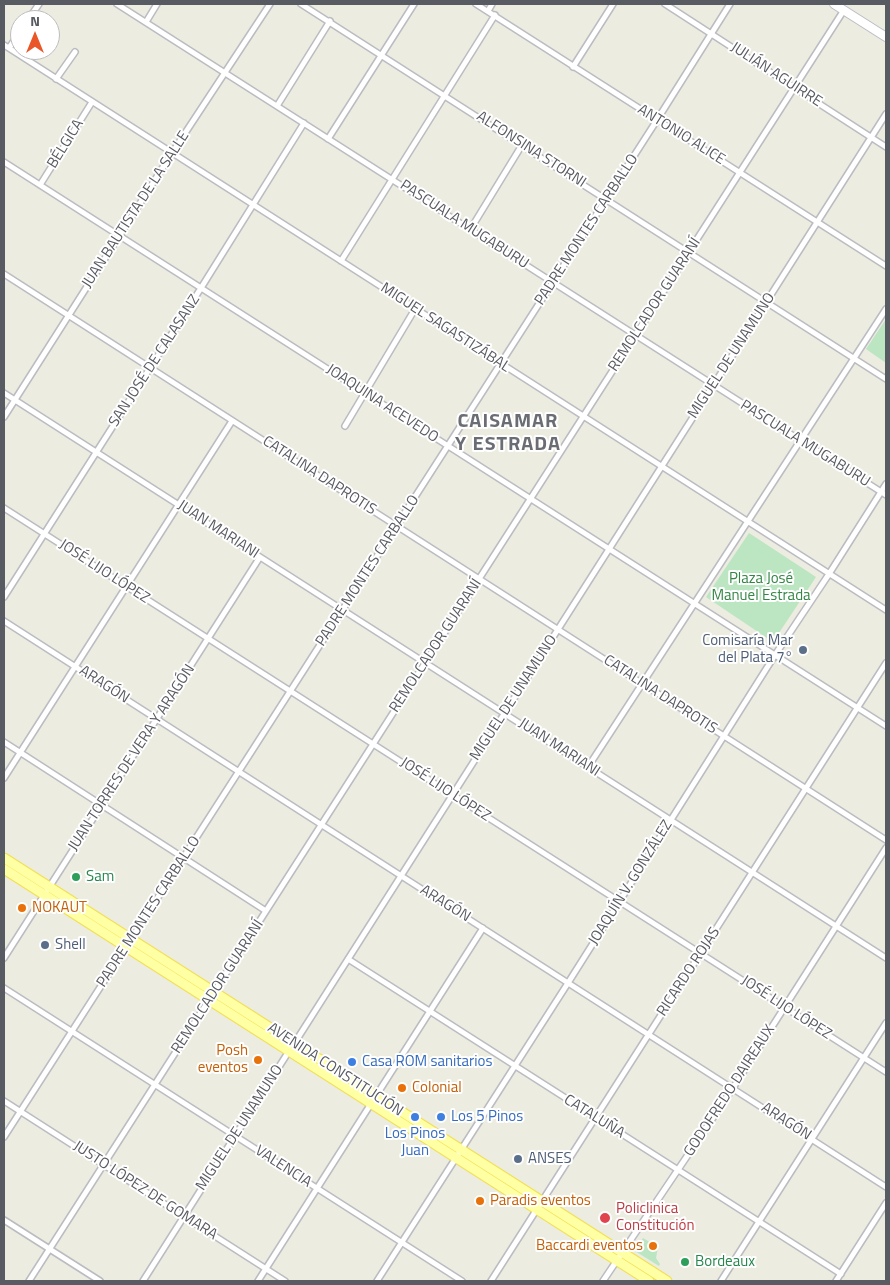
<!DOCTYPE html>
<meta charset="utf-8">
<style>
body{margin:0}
#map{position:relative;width:890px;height:1285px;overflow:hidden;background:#ecece0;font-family:"Titillium Web",sans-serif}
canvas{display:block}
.frame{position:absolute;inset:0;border:5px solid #595b62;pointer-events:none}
.north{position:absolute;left:10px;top:10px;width:50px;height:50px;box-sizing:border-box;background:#fff;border:1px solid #bdbdc0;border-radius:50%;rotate:0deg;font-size:14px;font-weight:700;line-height:20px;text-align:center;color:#595b62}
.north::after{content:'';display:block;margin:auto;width:18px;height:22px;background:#ea5628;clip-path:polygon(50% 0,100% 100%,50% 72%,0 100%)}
</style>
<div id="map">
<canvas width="890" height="1285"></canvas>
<div class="frame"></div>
<div class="north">N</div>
</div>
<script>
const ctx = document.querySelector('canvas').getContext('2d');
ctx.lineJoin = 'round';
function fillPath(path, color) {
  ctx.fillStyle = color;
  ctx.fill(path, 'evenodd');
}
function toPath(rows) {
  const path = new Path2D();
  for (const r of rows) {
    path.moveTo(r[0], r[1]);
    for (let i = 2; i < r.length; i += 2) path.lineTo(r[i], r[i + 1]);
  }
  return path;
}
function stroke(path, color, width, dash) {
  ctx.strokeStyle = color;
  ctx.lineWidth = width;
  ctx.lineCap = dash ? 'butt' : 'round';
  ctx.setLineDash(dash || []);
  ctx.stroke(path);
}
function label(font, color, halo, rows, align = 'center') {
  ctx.font = font + ' "Titillium Web",sans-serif';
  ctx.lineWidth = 4;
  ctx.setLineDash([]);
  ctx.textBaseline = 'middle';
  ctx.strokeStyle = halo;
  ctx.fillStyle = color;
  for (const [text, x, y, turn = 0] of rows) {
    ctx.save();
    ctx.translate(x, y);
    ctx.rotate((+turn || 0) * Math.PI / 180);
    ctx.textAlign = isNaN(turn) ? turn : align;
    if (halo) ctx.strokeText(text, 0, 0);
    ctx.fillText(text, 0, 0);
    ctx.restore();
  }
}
fillPath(toPath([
 [886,319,886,363,866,349],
 [749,533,816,577,773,642,706,597],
 [643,1238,658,1247,656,1258,660,1264,659,1266,635,1251]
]), '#bce5c2');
const minor = toPath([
 [117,4,886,495],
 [301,4,886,379],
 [476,4,886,266],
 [665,4,886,147],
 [488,11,492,4],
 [28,20,39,4],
 [146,22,157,4],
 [4,45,886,610],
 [9,48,20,32],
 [573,67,613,4],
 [56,79,75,52],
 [277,106,330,21],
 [328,139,414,4],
 [4,162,886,726],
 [40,185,92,102],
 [470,230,522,145],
 [341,261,495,15],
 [4,274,886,840],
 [4,393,886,958],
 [4,417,172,153,270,4],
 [345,426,415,309],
 [4,508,886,1072],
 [4,597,201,288,304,123],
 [4,621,886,1187],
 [4,742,266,911],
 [588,767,886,309],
 [4,778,232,421],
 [4,958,260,557],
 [348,959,841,1274],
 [4,988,462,1281],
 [214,992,844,10],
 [294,1044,886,114],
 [4,1101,285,1281],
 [4,1137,657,120,730,4],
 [4,1220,100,1281],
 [29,1281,209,1000],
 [143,1281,289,1051],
 [258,1281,483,928],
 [377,1281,568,983,775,655,829,574,886,484],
 [491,1281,886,663],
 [603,1281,733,1088,886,848],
 [721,1281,886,1023],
 [836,1281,886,1203]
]);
const secondary = toPath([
 [834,4,886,37]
]);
const primary = toPath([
 [4,858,667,1281],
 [4,869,649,1281]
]);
stroke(minor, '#bbbcc2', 8);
stroke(secondary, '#bbbdc4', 10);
stroke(primary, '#f2df53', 11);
stroke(minor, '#fff', 5);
stroke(secondary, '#fff', 8);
stroke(primary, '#ffffa3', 9);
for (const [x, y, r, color] of [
 [803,650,5,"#5c6f8a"],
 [76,877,5,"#2e9e5b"],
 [22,908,5,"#e8710a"],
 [45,945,5,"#5c6f8a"],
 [258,1060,5,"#e8710a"],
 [352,1062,5,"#3f7fe0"],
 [402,1088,5,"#e8710a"],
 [415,1117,5,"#3f7fe0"],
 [441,1117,5,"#3f7fe0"],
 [518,1159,5,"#5c6f8a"],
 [480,1201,5,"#e8710a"],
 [605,1218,6,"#e0444e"],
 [653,1246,5,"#e8710a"],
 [685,1262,5,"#2e9e5b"]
]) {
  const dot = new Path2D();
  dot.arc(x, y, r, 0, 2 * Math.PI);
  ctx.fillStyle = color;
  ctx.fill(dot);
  stroke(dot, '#fff', 2);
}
label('15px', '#595b62', '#fff', [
 ["JULIÁN AGUIRRE",776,75,33],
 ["ANTONIO ALICE",681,135,32],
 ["BÉLGICA",66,144,-58],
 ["ALFONSINA STORNI",531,150,33],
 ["JUAN BAUTISTA DE LA SALLE",136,210,-57],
 ["PASCUALA MUGABURU",464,225,33],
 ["PADRE MONTES CARBALLO",587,230,-57],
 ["REMOLCADOR GUARANÍ",655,305,-57],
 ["MIGUEL SAGASTIZÁBAL",445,328,33],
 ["MIGUEL DE UNAMUNO",732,356,-57],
 ["SAN JOSÉ DE CALASANZ",155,361,-57],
 ["JOAQUINA ACEVEDO",382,404,33],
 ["PASCUALA MUGABURU",805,444,32],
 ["CATALINA DAPROTIS",319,476,33],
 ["JUAN MARIANI",218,530,33],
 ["PADRE MONTES CARBALLO",368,571,-57],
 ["JOSÉ LIJO LÓPEZ",104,572,33],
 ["REMOLCADOR GUARANÍ",436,646,-57],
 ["ARAGÓN",104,685,33],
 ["CATALINA DAPROTIS",660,695,33],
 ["MIGUEL DE UNAMUNO",514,698,-57],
 ["JUAN MARIANI",559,748,33],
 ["JUAN TORRES DE VERA Y ARAGÓN",132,758,-57],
 ["JOSÉ LIJO LÓPEZ",445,790,33],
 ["JOAQUÍN V. GONZÁLEZ",631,883,-58],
 ["ARAGÓN",445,904,32],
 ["PADRE MONTES CARBALLO",149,912,-57],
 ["RICARDO ROJAS",689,972,-57],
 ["REMOLCADOR GUARANÍ",218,987,-57],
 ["JOSÉ LIJO LÓPEZ",786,1008,33],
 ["AVENIDA CONSTITUCIÓN",335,1070,33],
 ["GODOFREDO DAIREAUX",730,1091,-57],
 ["CATALUÑA",594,1117,32],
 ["ARAGÓN",786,1122,33],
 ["MIGUEL DE UNAMUNO",240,1128,-57],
 ["VALENCIA",283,1167,33],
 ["JUSTO LÓPEZ DE GOMARA",145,1191,33]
]);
label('15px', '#348645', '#fff', [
 ["Plaza José",761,579],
 ["Manuel Estrada",761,596]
]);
label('15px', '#4e5e75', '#fff', [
 ["Comisaría Mar",793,641,"right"],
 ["del Plata 7°",793,658,"right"],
 ["Shell",55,945],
 ["ANSES",528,1159]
], 'left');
label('15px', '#27864d', '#fff', [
 ["Sam",86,877],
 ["Bordeaux",695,1262]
], 'left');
label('15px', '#c56008', '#fff', [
 ["NOKAUT",32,908],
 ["Posh",248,1051,"right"],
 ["eventos",248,1068,"right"],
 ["Colonial",412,1088],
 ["Paradis eventos",490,1201],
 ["Baccardi eventos",643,1246,"right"]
], 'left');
label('15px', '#366cbe', '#fff', [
 ["Casa ROM sanitarios",362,1062],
 ["Los 5 Pinos",451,1117],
 ["Los Pinos",415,1134,"center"],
 ["Juan",415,1151,"center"]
], 'left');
label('15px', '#be3a42', '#fff', [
 ["Policlinica",616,1209],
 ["Constitución",616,1226]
], 'left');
ctx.letterSpacing = '1px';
label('bold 20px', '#6a6d74', '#fff', [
 ["CAISAMAR",508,422],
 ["Y ESTRADA",508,445]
]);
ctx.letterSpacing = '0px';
</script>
